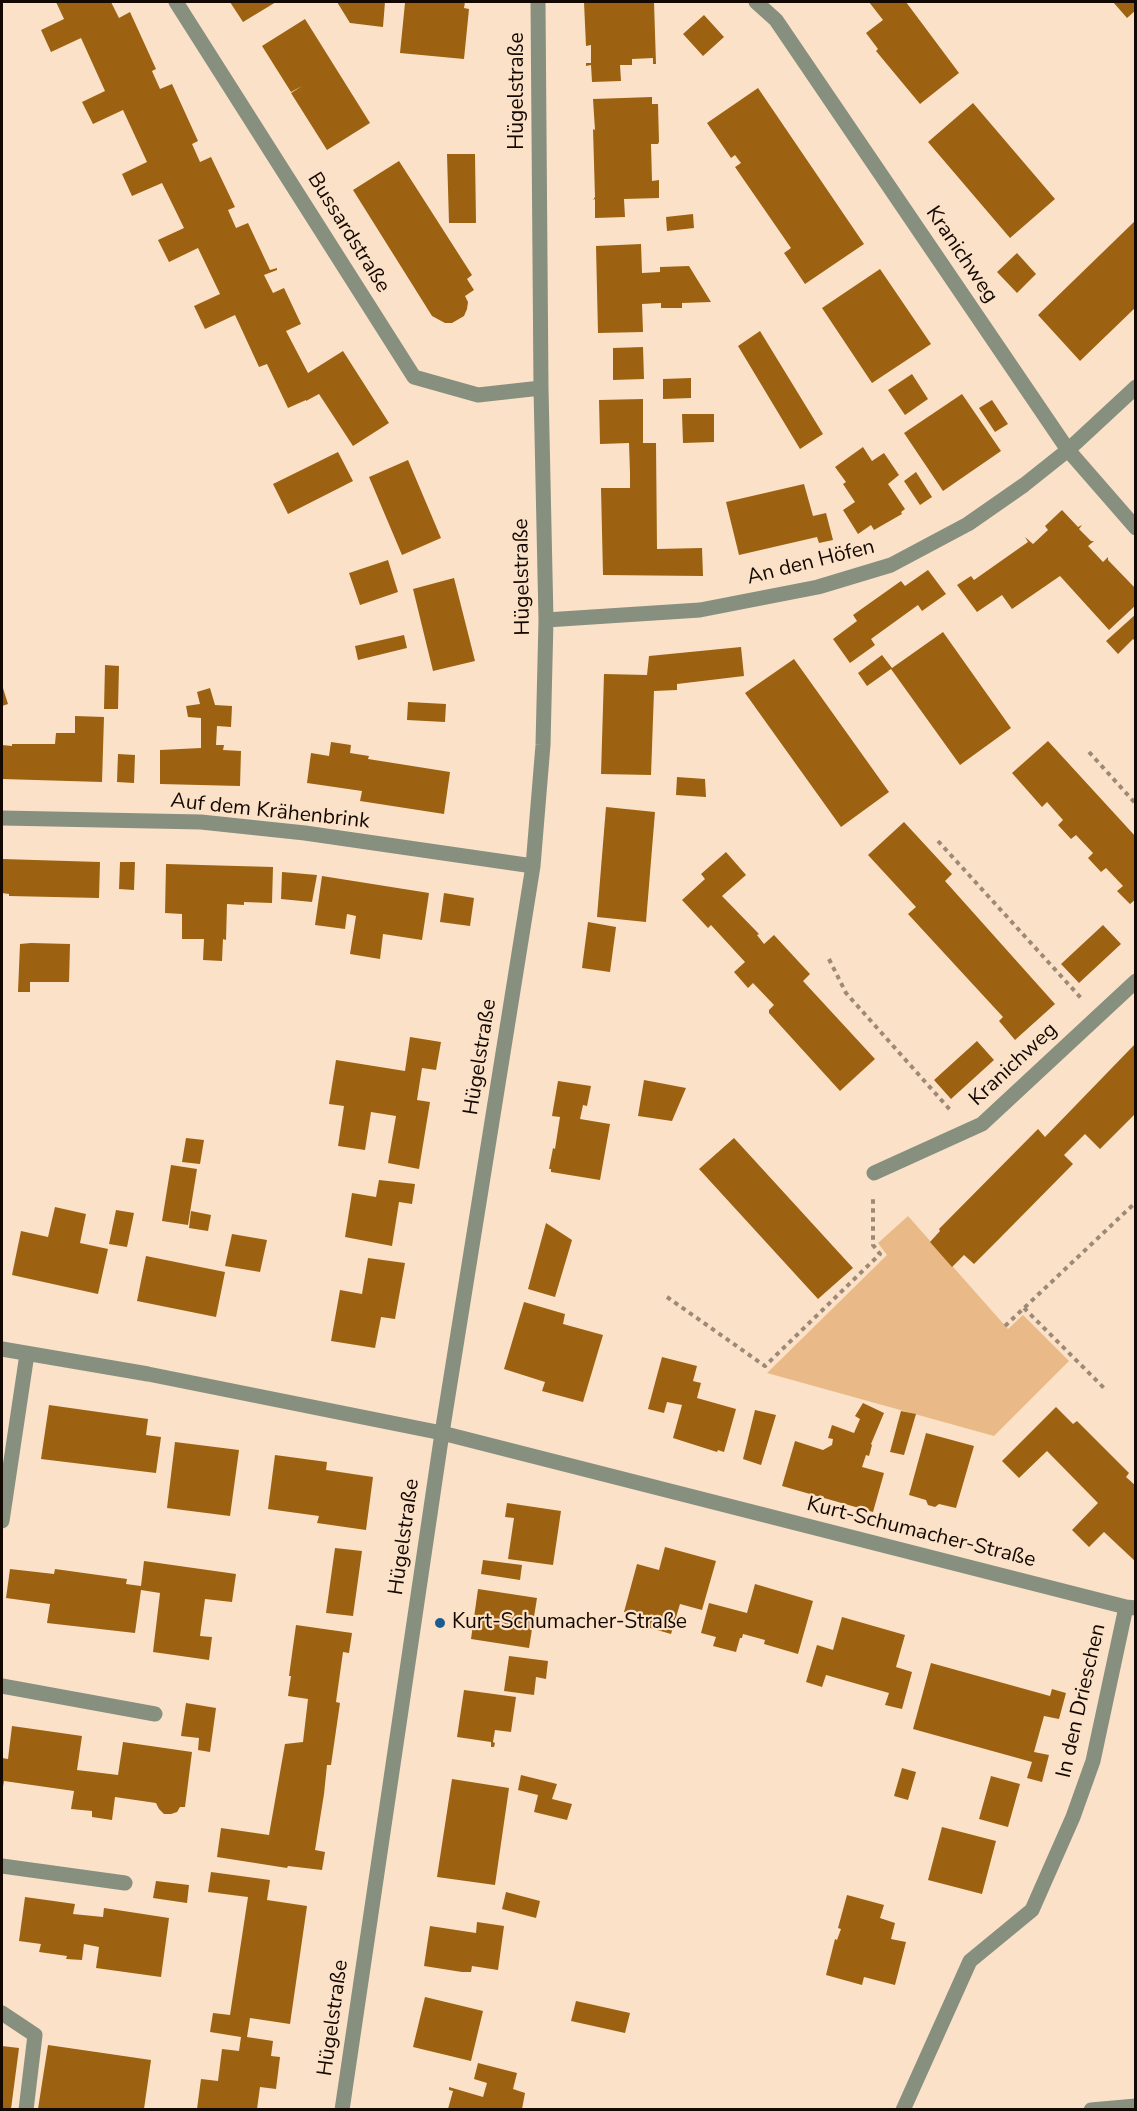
<!DOCTYPE html>
<meta charset="utf-8">
<style>
body{margin:0}
#map{position:relative;width:1137px;height:2111px;overflow:hidden;background:#fbe1c7;font-family:"Nunito Sans",sans-serif}
canvas{display:block}
.frame{position:absolute;inset:0;border:3px solid #140902;pointer-events:none}
</style>
<div id="map">
<canvas width="1137" height="2111"></canvas>
<div class="frame"></div>
</div>
<script>
const ctx = document.querySelector('canvas').getContext('2d');
ctx.lineJoin = 'round';
function fillPath(path, color) {
  ctx.fillStyle = color;
  ctx.fill(path, 'evenodd');
}
function toPath(rows) {
  const path = new Path2D();
  for (const r of rows) {
    path.moveTo(r[0], r[1]);
    for (let i = 2; i < r.length; i += 2) path.lineTo(r[i], r[i + 1]);
  }
  return path;
}
function stroke(path, color, width, dash) {
  ctx.strokeStyle = color;
  ctx.lineWidth = width;
  ctx.lineCap = dash ? 'butt' : 'round';
  ctx.setLineDash(dash || []);
  ctx.stroke(path);
}
function label(font, color, halo, rows, align = 'center') {
  ctx.font = font + ' "Nunito Sans",sans-serif';
  ctx.lineWidth = 4.5;
  ctx.setLineDash([]);
  ctx.textBaseline = 'middle';
  ctx.strokeStyle = halo;
  ctx.fillStyle = color;
  for (const [text, x, y, turn = 0] of rows) {
    ctx.save();
    ctx.translate(x, y);
    ctx.rotate((+turn || 0) * Math.PI / 180);
    ctx.textAlign = isNaN(turn) ? turn : align;
    if (halo) ctx.strokeText(text, 0, 0);
    ctx.fillText(text, 0, 0);
    ctx.restore();
  }
}
fillPath(toPath([
 [908,1216,1008,1329,1023,1315,1069,1361,994,1436,767,1373,887,1255,878,1243]
]), '#e9ba88');
fillPath(toPath([
 [56,2,111,2,119,18,130,12,156,69,152,71,160,89,172,84,198,141,192,144,200,162,211,157,235,207,228,210,236,228,248,223,270,270,277,268,277,270,264,275,273,293,284,288,301,324,286,331,308,373,343,351,389,423,353,446,319,394,306,401,306,400,288,408,267,364,259,367,235,315,205,329,194,306,220,294,198,248,169,262,158,240,184,228,162,183,132,196,122,174,147,162,123,110,93,124,82,102,105,91,81,38,51,52,41,30,64,19],
 [230,2,276,2,243,22],
 [337,2,385,2,383,27,350,23],
 [410,2,465,2,464,8,469,9,464,59,400,53,405,3,410,3],
 [584,2,654,2,656,64,653,64,653,58,632,59,632,65,620,65,621,81,592,82,591,65,586,66,586,63,591,63,591,45,586,46],
 [869,2,906,2,959,73,920,104,876,51,878,49,866,33,883,20],
 [1113,2,1136,2,1136,10,1127,18],
 [704,15,724,37,703,56,683,34],
 [305,19,370,123,327,150,291,93,302,86,291,92,262,46],
 [758,88,864,244,805,284,784,253,791,248,735,167,741,163,735,155,731,158,707,123],
 [652,97,652,104,658,104,659,142,658,144,651,144,652,181,659,180,659,198,624,199,625,217,595,218,595,199,593,200,595,197,593,129,595,130,593,99],
 [973,103,1055,199,1010,238,928,142],
 [447,154,475,154,476,223,449,223],
 [399,161,472,275,467,279,474,290,465,296,468,302,467,309,464,316,452,323,445,323,432,316,353,190],
 [693,214,694,228,667,231,666,217],
 [1136,220,1136,307,1080,361,1038,315],
 [641,244,642,273,660,272,660,267,689,266,711,302,682,303,682,308,661,308,661,303,642,304,643,332,598,333,596,246],
 [1017,253,1036,274,1017,293,997,272],
 [880,269,931,344,872,383,822,308],
 [760,331,823,434,800,449,738,346],
 [643,347,644,379,613,380,613,348],
 [912,374,928,399,905,415,888,390],
 [691,378,691,398,663,399,663,379],
 [962,394,1001,451,943,491,904,433],
 [643,399,643,443,656,443,657,549,702,548,703,576,603,575,601,488,630,488,630,473,629,443,600,444,599,400],
 [992,400,1008,424,995,432,979,408],
 [682,414,714,414,714,442,683,443],
 [863,447,872,461,884,453,899,475,888,484,905,509,901,512,902,514,874,530,871,525,858,534,843,510,855,502,843,484,846,482,835,467],
 [338,452,353,481,288,514,273,484],
 [408,460,441,538,402,555,369,477],
 [916,472,932,497,920,505,904,481],
 [804,484,813,516,826,513,833,540,819,543,817,537,739,555,726,502],
 [1062,510,1078,527,1082,525,1079,529,1091,541,1094,541,1088,546,1103,562,1108,557,1108,560,1136,589,1136,605,1109,630,1060,576,1012,609,1002,595,977,612,957,585,971,576,974,580,1028,542,1025,537,1033,544,1048,530,1045,526],
 [388,560,398,592,360,605,349,573],
 [928,570,946,594,922,611,918,605,871,639,875,645,850,663,833,639,857,621,853,615,901,581,905,586],
 [454,578,475,661,433,671,413,589],
 [1136,614,1136,642,1133,639,1118,654,1106,641],
 [943,632,1011,728,960,765,891,669,867,686,858,673,882,655,892,668],
 [404,635,407,648,358,660,355,646],
 [741,647,744,676,677,684,677,690,654,691,651,775,601,774,604,674,647,675,649,656],
 [794,659,889,792,841,827,745,693],
 [105,665,119,666,118,709,104,709],
 [2,685,8,704,2,706],
 [210,688,215,705,232,706,231,727,217,726,216,745,224,745,223,750,241,751,240,786,160,784,160,750,201,748,201,718,188,717,186,706,200,704,197,692],
 [408,702,446,704,445,722,407,720],
 [75,716,104,717,102,782,2,779,2,745,12,746,12,744,55,744,56,733,75,733],
 [1048,741,1136,837,1136,899,1130,904,1117,891,1123,886,1106,868,1101,872,1088,858,1093,853,1076,835,1071,839,1058,825,1063,820,1047,802,1042,807,1012,773],
 [331,742,351,745,350,753,369,756,368,759,450,772,444,814,360,801,362,791,307,783,311,753,329,756],
 [118,754,135,755,134,783,117,782],
 [677,777,705,779,706,797,676,795],
 [606,807,655,812,646,922,597,917],
 [904,822,952,874,945,881,1055,1004,1015,1040,999,1021,1003,1017,908,914,916,907,868,855],
 [726,852,746,875,722,896,759,934,757,935,764,944,774,935,810,974,803,981,875,1059,840,1091,769,1013,769,1010,774,1005,753,983,748,988,734,972,745,962,711,925,708,928,682,900,705,879,701,874],
 [2,859,100,862,99,898,9,896,9,894,2,893],
 [120,862,135,862,134,890,119,889],
 [166,864,273,867,272,903,244,902,244,905,227,904,226,940,223,939,222,961,203,960,204,939,182,939,182,914,165,913],
 [282,872,317,875,312,902,281,899],
 [322,876,429,893,422,940,383,934,380,959,350,954,356,916,347,914,345,929,315,925],
 [444,893,474,898,470,926,440,922],
 [588,922,616,927,610,972,582,968],
 [1103,925,1121,944,1079,983,1061,964],
 [31,943,70,944,69,982,30,982,30,992,18,992,20,944],
 [410,1037,441,1042,436,1070,422,1068,417,1100,430,1102,419,1169,388,1163,396,1116,371,1112,365,1150,338,1146,344,1106,329,1104,336,1060,405,1071],
 [977,1041,994,1060,951,1099,934,1080],
 [1136,1043,1136,1113,1100,1149,1085,1134,1064,1155,1073,1164,999,1239,974,1264,964,1255,952,1267,930,1242,940,1231,939,1229,1038,1129,1045,1137],
 [644,1080,686,1088,672,1121,638,1116],
 [558,1081,591,1086,587,1106,583,1105,580,1119,610,1124,600,1180,551,1172,551,1169,549,1169,553,1148,555,1149,560,1117,552,1116],
 [186,1138,204,1140,200,1164,182,1162],
 [734,1138,853,1268,818,1299,699,1169],
 [171,1165,197,1169,188,1225,162,1221],
 [379,1180,415,1184,412,1204,399,1202,392,1246,345,1237,352,1193,376,1197],
 [55,1207,86,1214,80,1243,108,1249,98,1294,12,1275,21,1231,48,1237],
 [116,1210,134,1213,127,1247,109,1244],
 [191,1211,211,1215,208,1231,189,1228],
 [546,1223,572,1240,555,1297,528,1289],
 [232,1234,267,1240,260,1272,225,1266],
 [146,1256,225,1272,216,1317,137,1301],
 [368,1258,405,1263,395,1319,381,1317,375,1348,331,1341,340,1290,362,1294],
 [524,1302,565,1314,563,1324,603,1335,583,1402,542,1391,545,1382,504,1369],
 [662,1357,697,1366,693,1381,701,1383,697,1398,736,1409,724,1452,718,1450,717,1452,673,1438,682,1405,667,1402,664,1413,648,1409],
 [863,1403,884,1413,871,1444,872,1445,869,1456,866,1455,862,1467,884,1473,873,1512,782,1486,795,1441,823,1450,832,1445,833,1439,828,1438,832,1425,854,1433,860,1419,855,1416],
 [49,1405,148,1419,146,1435,161,1437,156,1473,41,1459],
 [1056,1407,1073,1424,1077,1421,1129,1473,1126,1477,1136,1486,1136,1562,1104,1532,1089,1547,1072,1530,1098,1503,1047,1451,1019,1478,1002,1461],
 [755,1410,776,1415,761,1465,743,1459],
 [901,1411,916,1414,904,1455,890,1452],
 [926,1433,974,1446,956,1508,939,1504,935,1507,928,1505,926,1500,909,1495],
 [175,1442,239,1450,230,1516,167,1508],
 [275,1455,327,1462,326,1470,373,1477,366,1530,317,1523,319,1516,268,1509],
 [507,1503,561,1511,553,1565,508,1559,514,1518,505,1517],
 [665,1547,716,1561,702,1610,680,1604,671,1634,647,1627,650,1619,624,1612,637,1564,659,1570],
 [335,1548,362,1551,353,1616,326,1613],
 [483,1560,522,1565,520,1580,481,1574],
 [144,1561,236,1574,232,1602,205,1599,200,1636,212,1637,209,1660,153,1652,160,1593,141,1590,135,1633,47,1623,50,1604,6,1598,10,1569,54,1574,55,1569,127,1579,126,1584,141,1586],
 [755,1584,813,1601,798,1654,764,1644,765,1640,743,1634,742,1638,740,1638,736,1652,713,1646,716,1637,701,1633,709,1603,747,1613],
 [478,1589,537,1598,529,1648,471,1639],
 [842,1617,905,1635,896,1667,912,1672,902,1709,885,1705,889,1693,826,1675,822,1687,806,1682,817,1645,833,1650],
 [296,1625,352,1633,349,1653,343,1652,336,1702,340,1703,331,1765,327,1765,324,1794,315,1850,325,1852,322,1870,288,1866,287,1868,217,1857,221,1828,269,1835,285,1744,303,1742,308,1699,288,1696,291,1676,289,1676],
 [509,1656,548,1661,546,1679,536,1677,534,1695,504,1691],
 [931,1663,1050,1696,1052,1689,1066,1693,1059,1719,1044,1716,1034,1752,1049,1755,1042,1782,1027,1778,1032,1762,913,1729],
 [464,1690,516,1697,511,1732,495,1730,493,1742,495,1743,494,1747,491,1747,491,1742,457,1737],
 [186,1703,216,1708,210,1752,198,1750,199,1738,181,1736],
 [12,1726,82,1736,77,1770,118,1775,123,1742,192,1752,185,1807,180,1807,177,1812,171,1814,164,1814,159,1809,156,1803,115,1797,112,1820,92,1817,92,1811,71,1809,74,1791,4,1781,2,1792,2,1758,8,1759],
 [902,1768,916,1772,908,1800,894,1796],
 [521,1775,557,1784,552,1799,572,1804,567,1820,534,1812,538,1795,518,1790],
 [991,1776,1020,1784,1008,1827,979,1819],
 [452,1779,509,1788,495,1885,437,1877],
 [942,1827,996,1841,982,1894,928,1880],
 [211,1872,270,1880,267,1900,307,1906,290,2024,250,2018,247,2037,273,2041,271,2056,280,2057,276,2089,260,2087,257,2109,197,2109,201,2079,218,2081,222,2049,239,2051,241,2037,210,2032,213,2013,230,2015,248,1897,208,1892],
 [156,1881,189,1885,187,1903,153,1898],
 [506,1892,540,1901,536,1918,502,1909],
 [847,1895,884,1905,880,1918,895,1923,891,1939,906,1942,895,1985,864,1977,862,1985,826,1975,835,1939,837,1940,841,1929,838,1928],
 [25,1897,75,1904,73,1914,103,1917,104,1908,169,1918,161,1977,96,1968,99,1947,84,1944,82,1960,66,1959,67,1956,39,1952,41,1944,19,1941],
 [477,1922,504,1926,498,1970,472,1966,471,1972,462,1972,424,1966,430,1926,476,1933],
 [425,1997,483,2011,471,2061,413,2047],
 [576,2001,630,2013,625,2033,571,2021],
 [48,2045,151,2060,144,2109,38,2109],
 [2,2046,19,2048,11,2109,2,2109],
 [478,2063,517,2073,513,2089,525,2093,522,2109,448,2109,453,2091,449,2090,449,2087,483,2097,487,2083,474,2079]
]), '#9c6211');
stroke(toPath([
 [1089,752,1136,804],
 [938,841,1081,998],
 [829,959,846,993,952,1112],
 [667,1297,765,1366,880,1254,873,1245,873,1197],
 [1024,1308,1105,1389],
 [1005,1326,1136,1202]
]), '#9c8976', 4, [4.5, 4.5]);
stroke(toPath([
 [176,2,414,377,478,395,541,388],
 [756,2,776,20,1068,450,1136,528],
 [546,620,700,610,818,587,891,565,968,524,1024,485,1068,450,1136,387],
 [2,818,201,822,305,833,533,866],
 [874,1173,982,1124,1136,981],
 [2,1349,148,1374,442,1433,1126,1607,1136,1608],
 [2,1521,27,1354],
 [2,1686,155,1714],
 [2,1866,125,1883],
 [2,2013,35,2035,26,2110],
 [342,2110,442,1433,533,866,543,745,546,620,541,388,538,2],
 [903,2110,970,1961,1032,1910,1073,1817,1093,1761,1126,1607],
 [1091,2110,1136,2106]
]), '#878f7f', 15);
for (const [x, y, r, color] of [
 [440,1623,6,"#1a5c91"]
]) {
  const dot = new Path2D();
  dot.arc(x, y, r, 0, 2 * Math.PI);
  ctx.fillStyle = color;
  ctx.fill(dot);
  stroke(dot, '#fbe1c7', 2);
}
label('21px', '#140902', '#fbe1c7', [
 ["Hügelstraße",518,91,-90],
 ["Bussardstraße",348,233,58],
 ["Kranichweg",961,255,56],
 ["An den Höfen",811,563,-14],
 ["Hügelstraße",523,577,-91],
 ["Auf dem Krähenbrink",270,812,6],
 ["Hügelstraße",481,1057,-81],
 ["Kranichweg",1014,1065,-43],
 ["Kurt-Schumacher-Straße",921,1533,14],
 ["Hügelstraße",405,1537,-82],
 ["In den Drieschen",1082,1701,-77],
 ["Hügelstraße",334,2018,-82]
]);
label('21px', '#140902', '#fbe1c7', [
 ["Kurt-Schumacher-Straße",452,1623]
], 'left');
</script>
